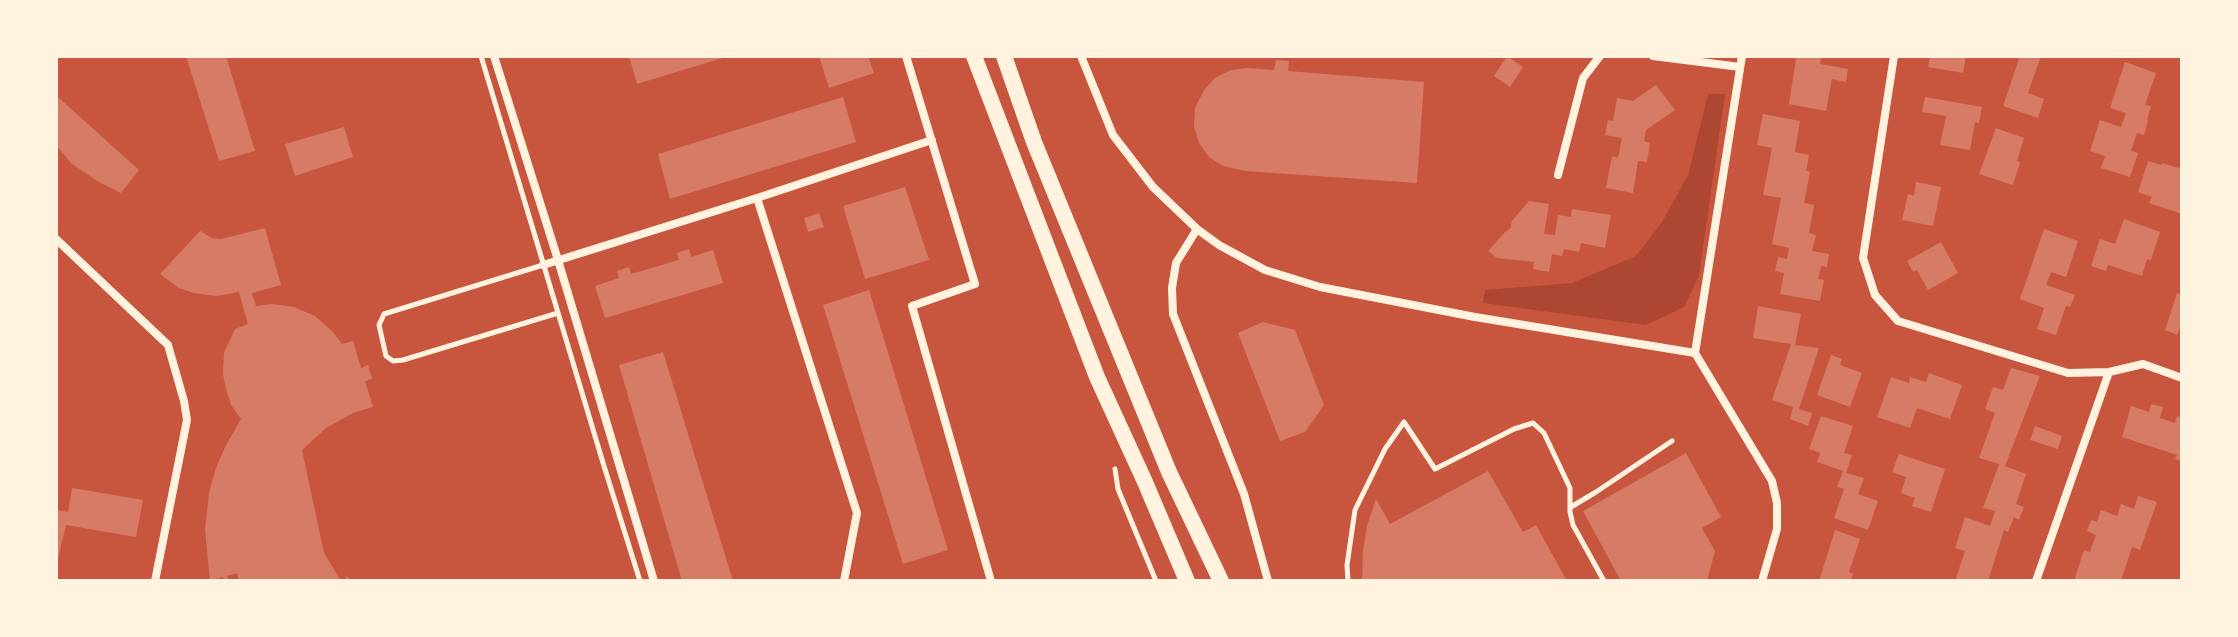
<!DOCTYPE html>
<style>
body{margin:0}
#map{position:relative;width:2238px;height:637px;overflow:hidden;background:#c8553d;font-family:"Source Serif 4",serif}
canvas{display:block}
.frame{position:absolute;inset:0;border:58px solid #fff3e0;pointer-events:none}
</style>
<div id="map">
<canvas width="2238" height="637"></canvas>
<div class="frame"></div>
</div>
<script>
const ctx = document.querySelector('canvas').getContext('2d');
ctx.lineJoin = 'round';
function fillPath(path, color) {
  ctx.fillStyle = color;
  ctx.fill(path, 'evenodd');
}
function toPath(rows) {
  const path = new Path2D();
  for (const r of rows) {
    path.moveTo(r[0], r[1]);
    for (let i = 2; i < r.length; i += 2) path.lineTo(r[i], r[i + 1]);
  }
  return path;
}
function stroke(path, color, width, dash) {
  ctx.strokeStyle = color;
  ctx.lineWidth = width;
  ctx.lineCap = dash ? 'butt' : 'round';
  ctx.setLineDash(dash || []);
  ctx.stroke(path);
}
fillPath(toPath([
 [1708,94,1725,94,1699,276,1684,307,1646,325,1483,303,1485,290,1572,283,1636,256,1662,222,1688,175]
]), '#ae4732');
fillPath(toPath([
 [186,56,226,56,255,151,219,161],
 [629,56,726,56,726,57,637,84],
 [819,56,868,56,874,73,829,88],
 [1507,56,1523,67,1510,87,1494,76],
 [1790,56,1821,56,1820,64,1848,69,1846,82,1832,79,1826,111,1789,104,1796,59],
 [1930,56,1966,56,1963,73,1928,67],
 [2020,56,2041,56,2028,93,2044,99,2038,118,2003,106],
 [1276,60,1289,61,1288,71,1424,82,1417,183,1245,171,1223,166,1209,157,1199,143,1194,126,1195,108,1204,90,1215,78,1231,70,1247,68,1274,70],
 [2125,62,2156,73,2145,105,2151,106,2147,120,2148,120,2144,135,2137,133,2131,151,2138,153,2130,177,2101,168,2105,156,2090,151,2100,120,2121,127,2126,113,2110,108],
 [1656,85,1675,110,1646,130,1644,141,1650,143,1647,162,1638,161,1633,193,1606,188,1612,156,1618,158,1622,138,1605,135,1608,120,1613,121,1617,98,1633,101],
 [843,97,856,142,670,199,658,154],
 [1925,97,1982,107,1979,123,1975,122,1970,150,1940,145,1946,116,1922,112],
 [59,98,139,170,121,193,97,181,71,163,56,145,56,102],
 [1763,114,1800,121,1795,152,1809,155,1806,171,1810,172,1804,203,1814,205,1809,233,1816,235,1812,251,1829,254,1827,267,1821,266,1818,279,1824,280,1820,301,1780,294,1784,273,1775,271,1778,257,1787,259,1789,248,1772,244,1781,198,1763,195,1772,148,1757,145],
 [344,127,353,157,295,176,285,144],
 [1996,128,2024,138,2017,161,2020,162,2013,185,1979,174],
 [2148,161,2162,165,2162,163,2182,169,2182,214,2149,203,2152,197,2138,192],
 [1916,182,1941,187,1933,226,1902,220,1908,194,1914,196],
 [905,187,929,260,865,279,843,206],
 [1529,201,1549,204,1544,234,1555,235,1558,215,1571,217,1572,209,1611,215,1605,248,1581,243,1579,252,1564,249,1562,256,1552,254,1549,272,1533,269,1534,262,1497,258,1488,251,1505,232,1510,229,1512,221],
 [819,213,824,227,808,232,804,218],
 [2124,219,2160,232,2151,260,2147,259,2142,276,2108,265,2106,271,2091,266,2100,239,2115,244],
 [265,228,281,285,252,293,256,306,271,304,294,307,315,316,333,332,342,344,353,341,361,368,368,365,372,379,365,381,373,407,353,413,326,428,302,450,324,553,341,581,348,577,351,581,239,581,237,573,227,576,229,581,224,581,223,577,210,581,205,530,209,493,216,468,226,445,241,419,231,405,226,389,223,374,224,353,235,329,248,324,239,292,217,296,194,293,179,288,160,274,200,231,212,238,221,239],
 [2044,229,2078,241,2066,277,2051,272,2046,285,2075,295,2070,307,2066,306,2056,335,2037,329,2044,308,2020,299],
 [1941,242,1958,273,1928,290,1917,270,1913,272,1907,261],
 [689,249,691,257,713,250,723,283,605,318,595,286,619,278,617,271,629,267,631,274,679,260,677,253],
 [869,290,948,550,903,564,823,305],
 [2177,293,2182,295,2182,322,2177,335,2165,330],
 [1758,306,1801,314,1795,345,1819,348,1799,409,1812,413,1808,426,1790,419,1793,407,1772,400,1791,344,1753,338],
 [1263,322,1295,330,1324,405,1305,432,1280,441,1238,333],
 [663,352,733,581,682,581,619,365],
 [1831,355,1842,359,1840,365,1862,373,1850,407,1817,395],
 [2011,368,2040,376,2005,466,2026,474,2016,504,2024,507,2019,520,2014,517,2008,532,2004,530,1988,581,1955,581,1965,551,1955,548,1965,517,1990,526,1995,511,1983,508,1999,464,1979,458,1995,413,1985,409,1993,387,2003,390],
 [1929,373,1962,385,1950,419,1917,408,1910,428,1877,417,1891,377,1909,383,1910,377,1926,382],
 [2151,404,2163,407,2160,418,2175,423,2177,416,2182,418,2182,461,2175,459,2177,455,2122,437,2131,406,2149,412],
 [1821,416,1853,426,1844,453,1852,455,1846,473,1864,478,1858,494,1878,501,1868,530,1834,518,1844,489,1837,487,1843,471,1817,462,1820,453,1809,449],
 [2035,426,2062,436,2058,449,2030,440],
 [1686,453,1721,517,1702,528,1715,551,1707,581,1621,581,1583,511],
 [1899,454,1945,469,1931,512,1912,506,1915,498,1901,493,1906,477,1892,472],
 [1488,471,1523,532,1536,525,1567,581,1362,581,1363,552,1367,526,1376,499,1390,524],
 [72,488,143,500,136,537,66,525,56,567,56,510,68,512],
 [2138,496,2157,502,2140,550,2132,547,2121,581,2074,581,2084,550,2090,552,2096,535,2087,531,2091,520,2097,522,2101,510,2117,516,2121,504,2134,509],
 [1835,530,1860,539,1849,572,1853,574,1850,581,1819,581]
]), '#d67c66');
stroke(toPath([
 [1115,469,1118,489,1156,581]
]), '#fff3e0', 5);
stroke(toPath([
 [481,56,604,466,640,581],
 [543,265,384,314,379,325,386,356,393,361,403,360,558,313],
 [1571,507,1596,492,1672,441],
 [1348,581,1347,565,1355,510,1385,449,1404,422,1435,469,1514,429,1533,423,1544,433,1570,488,1570,512,1573,525,1604,581]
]), '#fff3e0', 5);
stroke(toPath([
 [494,56,558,260,654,581],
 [906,56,975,284,912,306,991,581],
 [1081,56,1113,135,1153,187,1197,229,1219,245,1265,270,1320,287,1475,317,1695,353],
 [1653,56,1740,67],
 [1742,56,1695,353,1772,481,1777,503,1777,529,1762,581],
 [1894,56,1863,258,1875,295,1898,321,2068,373,2109,372,2143,364,2182,378],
 [1558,175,1583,78,1600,56],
 [757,198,857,513,844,581],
 [1197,229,1176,263,1172,288,1173,314,1244,494,1268,581],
 [56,239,168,345,184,401,187,420,155,581],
 [543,265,757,198,932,140],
 [2036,581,2109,372]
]), '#fff3e0', 8);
stroke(toPath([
 [974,56,1097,377,1145,482,1187,581],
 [1004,56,1034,142,1169,472,1221,581]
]), '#fff3e0', 16);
</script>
